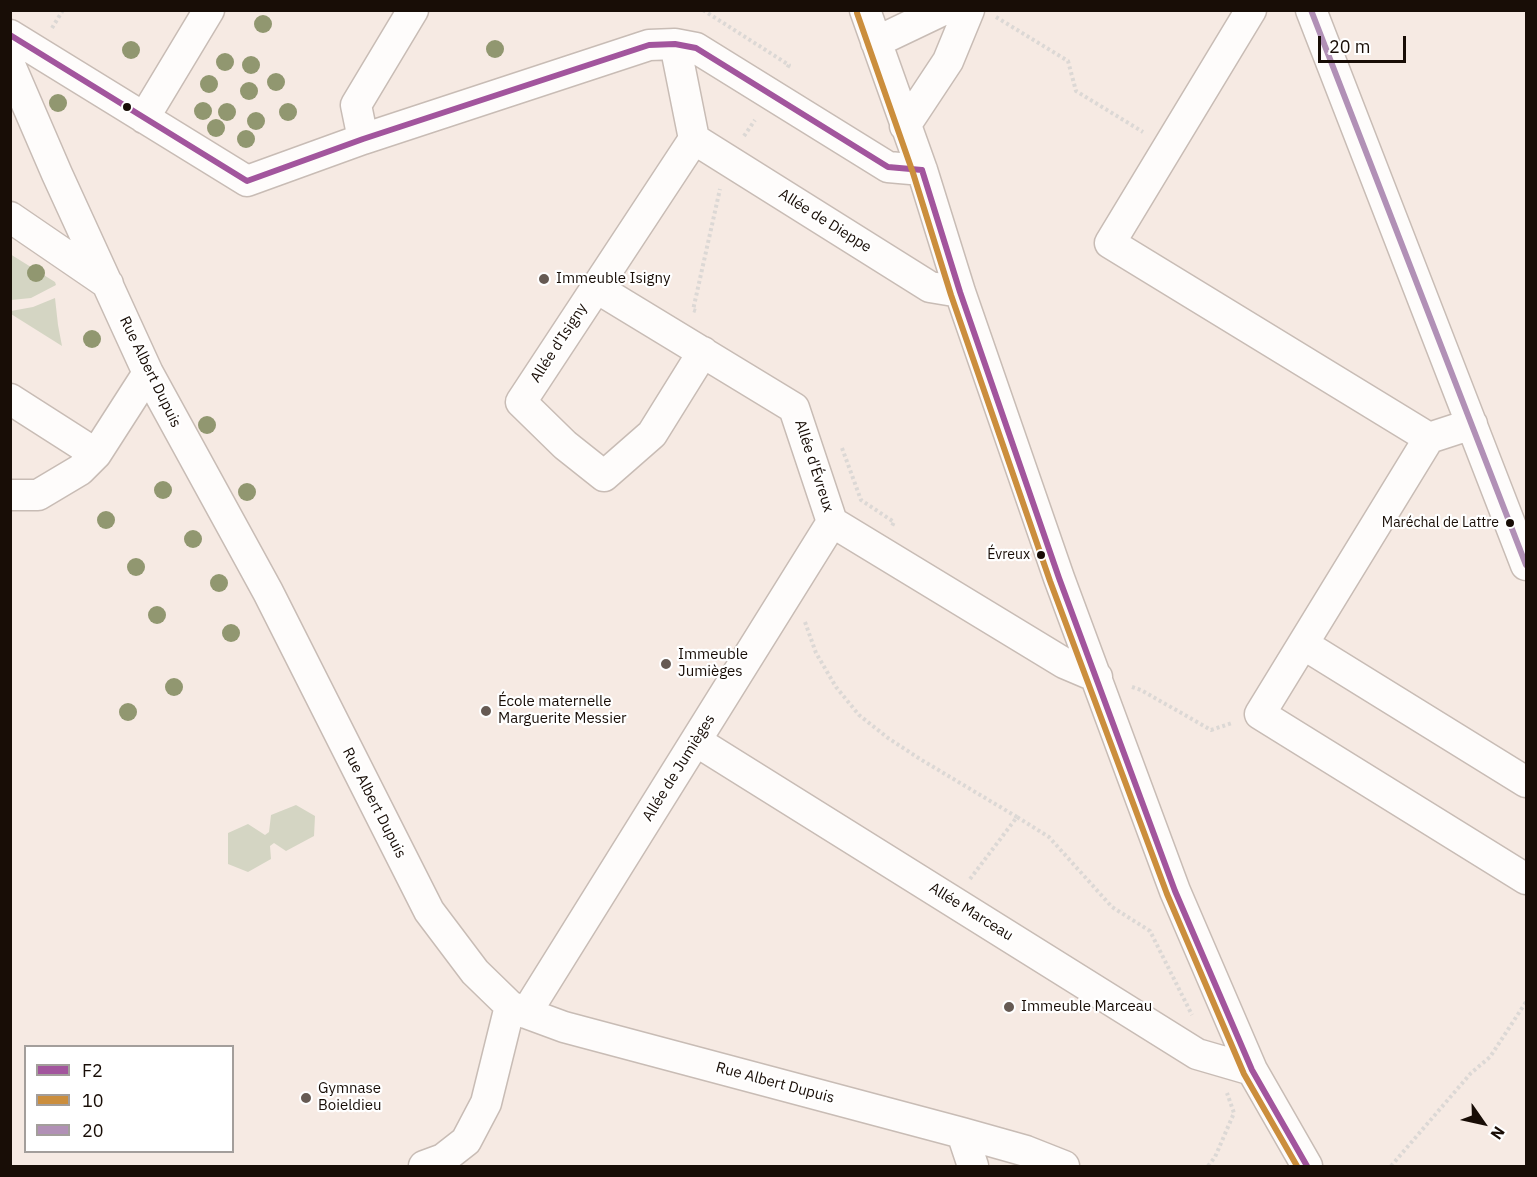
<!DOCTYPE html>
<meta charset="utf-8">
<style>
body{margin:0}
#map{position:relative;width:1537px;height:1177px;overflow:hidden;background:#f6eae3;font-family:"IBM Plex Sans",sans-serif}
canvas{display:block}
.frame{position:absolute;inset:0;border:12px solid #180d06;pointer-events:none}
.legend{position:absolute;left:24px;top:1045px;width:210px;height:108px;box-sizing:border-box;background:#fff;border:2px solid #a39e9b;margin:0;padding:8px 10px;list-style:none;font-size:18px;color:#180d06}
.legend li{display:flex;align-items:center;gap:12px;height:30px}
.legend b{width:30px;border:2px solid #a39e9b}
.north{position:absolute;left:1453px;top:1093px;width:60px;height:60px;-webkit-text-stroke:4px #fff;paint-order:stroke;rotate:124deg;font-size:16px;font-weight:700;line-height:24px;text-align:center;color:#180d06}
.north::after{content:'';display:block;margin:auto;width:21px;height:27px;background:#180d06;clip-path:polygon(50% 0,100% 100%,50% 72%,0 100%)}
.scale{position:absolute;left:1318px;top:36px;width:88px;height:27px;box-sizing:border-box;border:3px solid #180d06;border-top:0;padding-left:8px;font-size:18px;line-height:21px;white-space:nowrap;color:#180d06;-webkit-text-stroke:4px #fff;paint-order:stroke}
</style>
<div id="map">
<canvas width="1537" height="1177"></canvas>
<div class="frame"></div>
<ul class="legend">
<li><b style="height:8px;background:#a2559d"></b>F2</li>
<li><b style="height:8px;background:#cb8e3d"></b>10</li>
<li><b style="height:8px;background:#b190b6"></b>20</li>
</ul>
<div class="north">N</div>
<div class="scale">20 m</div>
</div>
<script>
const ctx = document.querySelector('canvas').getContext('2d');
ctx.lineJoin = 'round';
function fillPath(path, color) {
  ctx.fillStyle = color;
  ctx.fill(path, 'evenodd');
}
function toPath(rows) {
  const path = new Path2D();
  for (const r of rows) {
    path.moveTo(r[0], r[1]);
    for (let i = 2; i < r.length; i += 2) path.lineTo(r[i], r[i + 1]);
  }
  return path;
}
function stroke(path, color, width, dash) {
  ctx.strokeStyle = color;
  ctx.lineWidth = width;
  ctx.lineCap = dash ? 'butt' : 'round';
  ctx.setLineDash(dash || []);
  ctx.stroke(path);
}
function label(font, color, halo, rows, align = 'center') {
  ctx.font = font + ' "IBM Plex Sans",sans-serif';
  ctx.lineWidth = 4.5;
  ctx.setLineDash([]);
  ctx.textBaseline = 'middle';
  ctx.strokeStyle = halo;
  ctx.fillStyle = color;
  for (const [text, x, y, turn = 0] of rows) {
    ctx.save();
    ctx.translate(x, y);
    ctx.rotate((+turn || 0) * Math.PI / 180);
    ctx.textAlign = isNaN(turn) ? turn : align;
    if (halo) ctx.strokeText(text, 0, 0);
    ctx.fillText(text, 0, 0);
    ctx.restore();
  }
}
fillPath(toPath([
 [10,254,55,282,56,285,31,298,11,300],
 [55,298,58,325,62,346,11,314,11,311,33,307],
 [296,805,315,816,314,836,286,851,274,843,270,846,271,859,248,872,228,864,228,833,248,824,265,835,269,832,271,815]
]), '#d4d5c3');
const minor = toPath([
 [865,10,922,170,960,292,1059,578,1175,891,1252,1070,1307,1166],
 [1251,10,1110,243,1429,438],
 [1311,10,1526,565],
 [10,35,247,181,363,139,649,45,675,44,696,48,888,167,922,170],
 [876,42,943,10],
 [675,44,694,139,521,402,565,445,604,476,652,434,703,352],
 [10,65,57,174,148,373,268,592,429,911,475,972,510,1006,526,1013,564,1027,962,1133,1026,1151,1064,1166],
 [144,118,209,10],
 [905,126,948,61,969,10],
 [363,139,356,105,413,10],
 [694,139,930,287,960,292],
 [10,217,108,284],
 [595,287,794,408,832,522,1064,663,1097,677],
 [10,399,96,454],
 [1472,424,1429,438,1260,714,1526,879],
 [10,495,38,495,80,470,96,454,148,373],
 [1303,644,1526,782],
 [696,741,1197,1054,1252,1070],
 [526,1013,832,522],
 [962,1133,973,1166],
 [424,1166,443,1159,466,1141,486,1103,510,1006]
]);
stroke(minor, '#c8bcb5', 33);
stroke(toPath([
 [703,10,789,65,786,70],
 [996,17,1068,61,1076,91,1143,132],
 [52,28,63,10],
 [744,136,755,120],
 [696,311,693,310,720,189],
 [842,448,861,500,894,522,892,526],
 [805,622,816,653,836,687,859,715,888,738,920,759,1017,817],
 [1132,687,1141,690,1211,730,1232,723],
 [970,879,1017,817,1049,837,1112,907,1150,931,1192,1015],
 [1208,1166,1215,1157,1234,1113,1227,1093],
 [1391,1166,1471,1073,1490,1057,1526,1002]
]), '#dcd8d5', 4, [3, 3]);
stroke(minor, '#fefcfb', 30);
stroke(toPath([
 [10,35,247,181,363,139,649,45,675,44,696,48,888,167,922,170],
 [922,170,960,292,1059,578,1175,891,1252,1070,1307,1166]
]), '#a2559d', 6);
stroke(toPath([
 [857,13,913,173,951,295,1050,581,1167,894,1244,1074,1297,1166]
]), '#cb8e3d', 6);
stroke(toPath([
 [1311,10,1526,565]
]), '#b190b6', 6);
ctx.fillStyle = '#919770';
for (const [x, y] of [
 [263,24],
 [495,49],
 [131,50],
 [225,62],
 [251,65],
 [276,82],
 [209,84],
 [249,91],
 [58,103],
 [203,111],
 [227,112],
 [288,112],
 [256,121],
 [216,128],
 [246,139],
 [36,273],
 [92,339],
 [207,425],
 [163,490],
 [247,492],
 [106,520],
 [193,539],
 [136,567],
 [219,583],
 [157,615],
 [231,633],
 [174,687],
 [128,712]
]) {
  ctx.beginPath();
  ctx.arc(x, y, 9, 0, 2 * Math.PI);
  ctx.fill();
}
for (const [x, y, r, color] of [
 [127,107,5,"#180d06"],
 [544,279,6,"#665a53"],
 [1510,523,5,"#180d06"],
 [1041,555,5,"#180d06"],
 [666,664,6,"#665a53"],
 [486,711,6,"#665a53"],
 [1009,1007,6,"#665a53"],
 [306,1098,6,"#665a53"]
]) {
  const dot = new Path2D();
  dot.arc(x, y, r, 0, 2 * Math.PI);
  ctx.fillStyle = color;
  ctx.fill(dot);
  stroke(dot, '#fff', 2);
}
label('14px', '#180d06', '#fff', [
 ["Maréchal de Lattre",1499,523],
 ["Évreux",1030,555]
], 'right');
label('15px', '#180d06', '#fff', [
 ["Allée de Dieppe",825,221,32],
 ["Allée d'Isigny",559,343,-57],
 ["Rue Albert Dupuis",150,372,64],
 ["Allée d'Évreux",814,466,72],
 ["Allée de Jumièges",679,768,-58],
 ["Rue Albert Dupuis",374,803,63],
 ["Allée Marceau",971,912,32],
 ["Rue Albert Dupuis",775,1083,15]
]);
label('15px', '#180d06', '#fff', [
 ["Immeuble Isigny",556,279],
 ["Immeuble",678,655],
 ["Jumièges",678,672],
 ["École maternelle",498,702],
 ["Marguerite Messier",498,719],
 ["Immeuble Marceau",1021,1007],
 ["Gymnase",318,1089],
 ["Boieldieu",318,1106]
], 'left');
</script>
